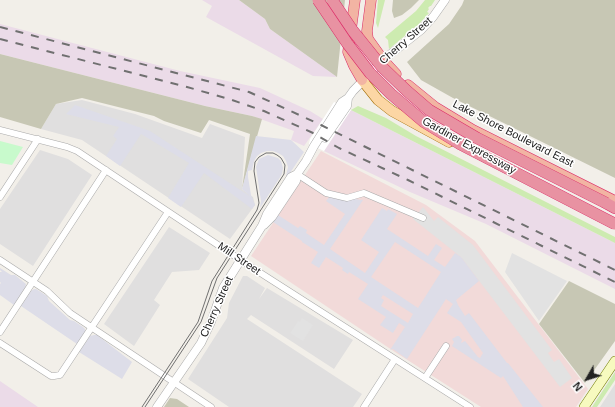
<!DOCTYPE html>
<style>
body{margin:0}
#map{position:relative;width:615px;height:407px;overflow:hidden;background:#f2efe9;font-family:Helvetica,sans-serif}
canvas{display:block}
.north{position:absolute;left:567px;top:359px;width:40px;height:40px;-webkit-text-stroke:3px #fff;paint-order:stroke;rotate:231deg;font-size:11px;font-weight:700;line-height:16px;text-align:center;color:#222}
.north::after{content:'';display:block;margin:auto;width:14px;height:18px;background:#222;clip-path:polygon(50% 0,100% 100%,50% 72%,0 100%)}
</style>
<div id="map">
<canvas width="615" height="407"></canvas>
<div class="north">N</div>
</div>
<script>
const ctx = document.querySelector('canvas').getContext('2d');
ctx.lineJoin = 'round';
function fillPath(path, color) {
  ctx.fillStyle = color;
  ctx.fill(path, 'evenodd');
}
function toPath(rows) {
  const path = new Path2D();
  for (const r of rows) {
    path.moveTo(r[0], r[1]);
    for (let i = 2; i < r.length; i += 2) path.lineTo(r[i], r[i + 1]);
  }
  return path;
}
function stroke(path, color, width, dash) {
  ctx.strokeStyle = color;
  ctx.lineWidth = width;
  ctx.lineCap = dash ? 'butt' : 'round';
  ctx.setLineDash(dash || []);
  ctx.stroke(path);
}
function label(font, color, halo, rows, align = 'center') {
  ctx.font = font + ' Helvetica,sans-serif';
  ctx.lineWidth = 3;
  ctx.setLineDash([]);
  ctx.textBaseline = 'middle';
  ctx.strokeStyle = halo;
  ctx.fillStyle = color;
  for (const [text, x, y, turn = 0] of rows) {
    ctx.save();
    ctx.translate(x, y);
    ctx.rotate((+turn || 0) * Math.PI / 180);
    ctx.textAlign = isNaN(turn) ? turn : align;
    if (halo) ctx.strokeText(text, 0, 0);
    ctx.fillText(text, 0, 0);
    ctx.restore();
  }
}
fillPath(toPath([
 [82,100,135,114,202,138,210,124,245,137,242,189,253,197,255,205,230,239,82,140,41,129,56,104],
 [40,150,68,159,92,175,33,266,0,244,0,209],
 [169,227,210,253,199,270,172,272,154,300,160,305,134,346,104,324],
 [243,276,247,276,265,288,259,299,267,288,353,340,334,369,251,315,247,319,362,394,353,407,229,407,188,379,227,318,229,303],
 [615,384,615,407,600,407]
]), '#e0dfdf');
fillPath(toPath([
 [321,151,426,205,475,241,588,389,576,407,481,407,395,352,251,256]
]), '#f2dad9');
fillPath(toPath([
 [202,0,239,0,265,19,270,29,337,77,313,76,206,17,212,6],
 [0,24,180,71,260,88,310,111,323,119,304,146,291,140,294,131,252,116,205,106,0,54],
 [351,110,615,243,615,289,486,224,410,192,324,151],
 [0,381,38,407,0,407]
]), '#ebdbe8');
fillPath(toPath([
 [239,0,345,0,337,77,270,29,265,19],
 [393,0,419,0,411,8,402,15,394,18,392,11],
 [464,0,615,0,615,178,453,98,421,80,407,62,449,24,462,5],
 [0,54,205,106,252,116,262,119,242,189,250,134,209,120,201,133,164,121,154,116,82,98,56,104,41,129,0,117],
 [569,281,615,304,615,341,585,383,539,324],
 [170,398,177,399,189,407,164,407]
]), '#c7c7b4');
fillPath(toPath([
 [378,0,385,0,378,28,376,23],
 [425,0,435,0,431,6,430,6,428,8,429,9,427,12,429,13,419,24,389,49,388,40,385,37,416,11],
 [358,106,386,118,416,136,615,237,615,243,351,110],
 [615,372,615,380,597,407,592,407]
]), '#cdebb0');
fillPath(toPath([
 [0,141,23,147,12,165,0,163]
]), '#c8facc');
fillPath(toPath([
 [423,207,434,221,438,217,473,245,552,350,548,353,554,362,559,359,572,378,560,387,461,257,413,219],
 [512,253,567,281,539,321,505,272],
 [302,318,313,325,303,341,290,333,298,321,300,322]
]), '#e2e2e2');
fillPath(toPath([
 [75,105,150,131,251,197,242,189,256,136,291,140,304,152,288,176,286,176,288,167,286,161,283,156,278,153,273,151,267,151,261,153,257,156,254,161,252,170,248,171,248,177,251,195,255,205,252,209,204,173,181,207,168,198,189,163,141,134,120,166,106,156,117,139,113,136,119,127,66,114],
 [268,155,278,158,281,161,283,168,282,174,279,179,260,208,261,201,256,167,259,159],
 [330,196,363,200,330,249,365,273,379,252,361,240,382,208,387,211,388,209,397,214,387,229,428,256,436,244,442,248,434,260,445,267,455,253,461,257,479,281,456,300,458,305,465,316,469,313,507,363,508,363,543,407,523,407,503,376,501,378,452,346,454,342,452,339,457,336,459,336,462,340,461,343,465,341,478,357,480,358,483,353,461,322,447,313,453,304,446,299,407,359,393,349,390,350,405,327,399,323,393,333,380,325,386,317,358,299,368,284,349,272,348,274,342,270,343,268,326,257,319,268,311,263,318,252,302,242,302,241,273,222,278,215,298,228,300,226,307,230,306,233,324,245,345,214,326,201],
 [395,242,441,272,418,308,371,277],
 [383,295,413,314,408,323,381,306,384,300,381,298],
 [0,268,11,275,15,275,26,284,25,288,14,305,0,295,0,284,1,283,0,282,0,272,2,272,0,270],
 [34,289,36,289,47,296,49,301,70,320,74,321,83,327,85,329,85,333,77,344,21,306,31,291],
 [94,335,97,335,132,362,122,379,79,352,90,336]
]), '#dddde8');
fillPath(toPath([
 [334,102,351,110,324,151,309,144,310,139]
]), '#fff');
const minor = toPath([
 [0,130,67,147,77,151,248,265,470,407],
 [297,174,326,193,347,198,364,193,423,218],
 [0,197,38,139],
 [0,260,47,291,70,313,211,407],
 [0,332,106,170],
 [0,343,51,376,54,376,60,375,168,212],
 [425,378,446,346],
 [364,407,395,359]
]);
const tertiary = toPath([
 [325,138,347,106,348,98,353,91,383,60,421,30,433,17,445,0],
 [264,225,272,217,296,181,297,174],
 [157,407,201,343,211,322,223,288,262,226,267,214,291,177,297,174,306,161,314,146,342,102,348,98]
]);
const secondary = toPath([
 [584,407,615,361]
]);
const primary = toPath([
 [362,80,378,100,392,111,449,142]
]);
const trunk = toPath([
 [355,0,348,52,354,66,362,80],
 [371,0,367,31,368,39,383,60,396,74],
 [408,85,435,107,473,130,615,201]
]);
const motorway = toPath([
 [606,203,615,208]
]);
stroke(minor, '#a9a9a9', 7);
stroke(tertiary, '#a9a9a9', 9);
stroke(secondary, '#707d05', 10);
stroke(primary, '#a06b00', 11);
stroke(trunk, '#dc2a67', 11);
stroke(motorway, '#dc2a67', 12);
stroke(minor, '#fff', 6);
stroke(tertiary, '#fff', 8);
stroke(secondary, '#f7fabf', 9);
stroke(primary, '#fcd6a4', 10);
stroke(trunk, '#f2b4a3', 10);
stroke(motorway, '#e892a2', 11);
stroke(toPath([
 [142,407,198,322,212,281,257,210,259,203,254,171,255,162,259,157,266,153,273,153,277,155,281,158,285,165,284,174,217,278,201,322,145,407]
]), '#707070', 1);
stroke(toPath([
 [0,27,249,92,319,124,615,270],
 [0,39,187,87,229,99,264,111,313,133,339,148,408,180,615,282]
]), '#707070', 2, [8, 8]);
const motorwayBridge = toPath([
 [318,0,347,43,370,73,391,94,424,122,460,144,615,224],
 [332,0,353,31,382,67,407,91,429,110,477,138,606,203]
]);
stroke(motorwayBridge, '#dc2a67', 12, []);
stroke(motorwayBridge, '#e892a2', 11);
label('11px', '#222', '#fff', [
 ["Cherry Street",406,41,-41],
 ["Lake Shore Boulevard East",513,134,27],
 ["Gardiner Expressway",469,146,29],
 ["Mill Street",239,259,34],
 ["Cherry Street",217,307,-66]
]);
</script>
